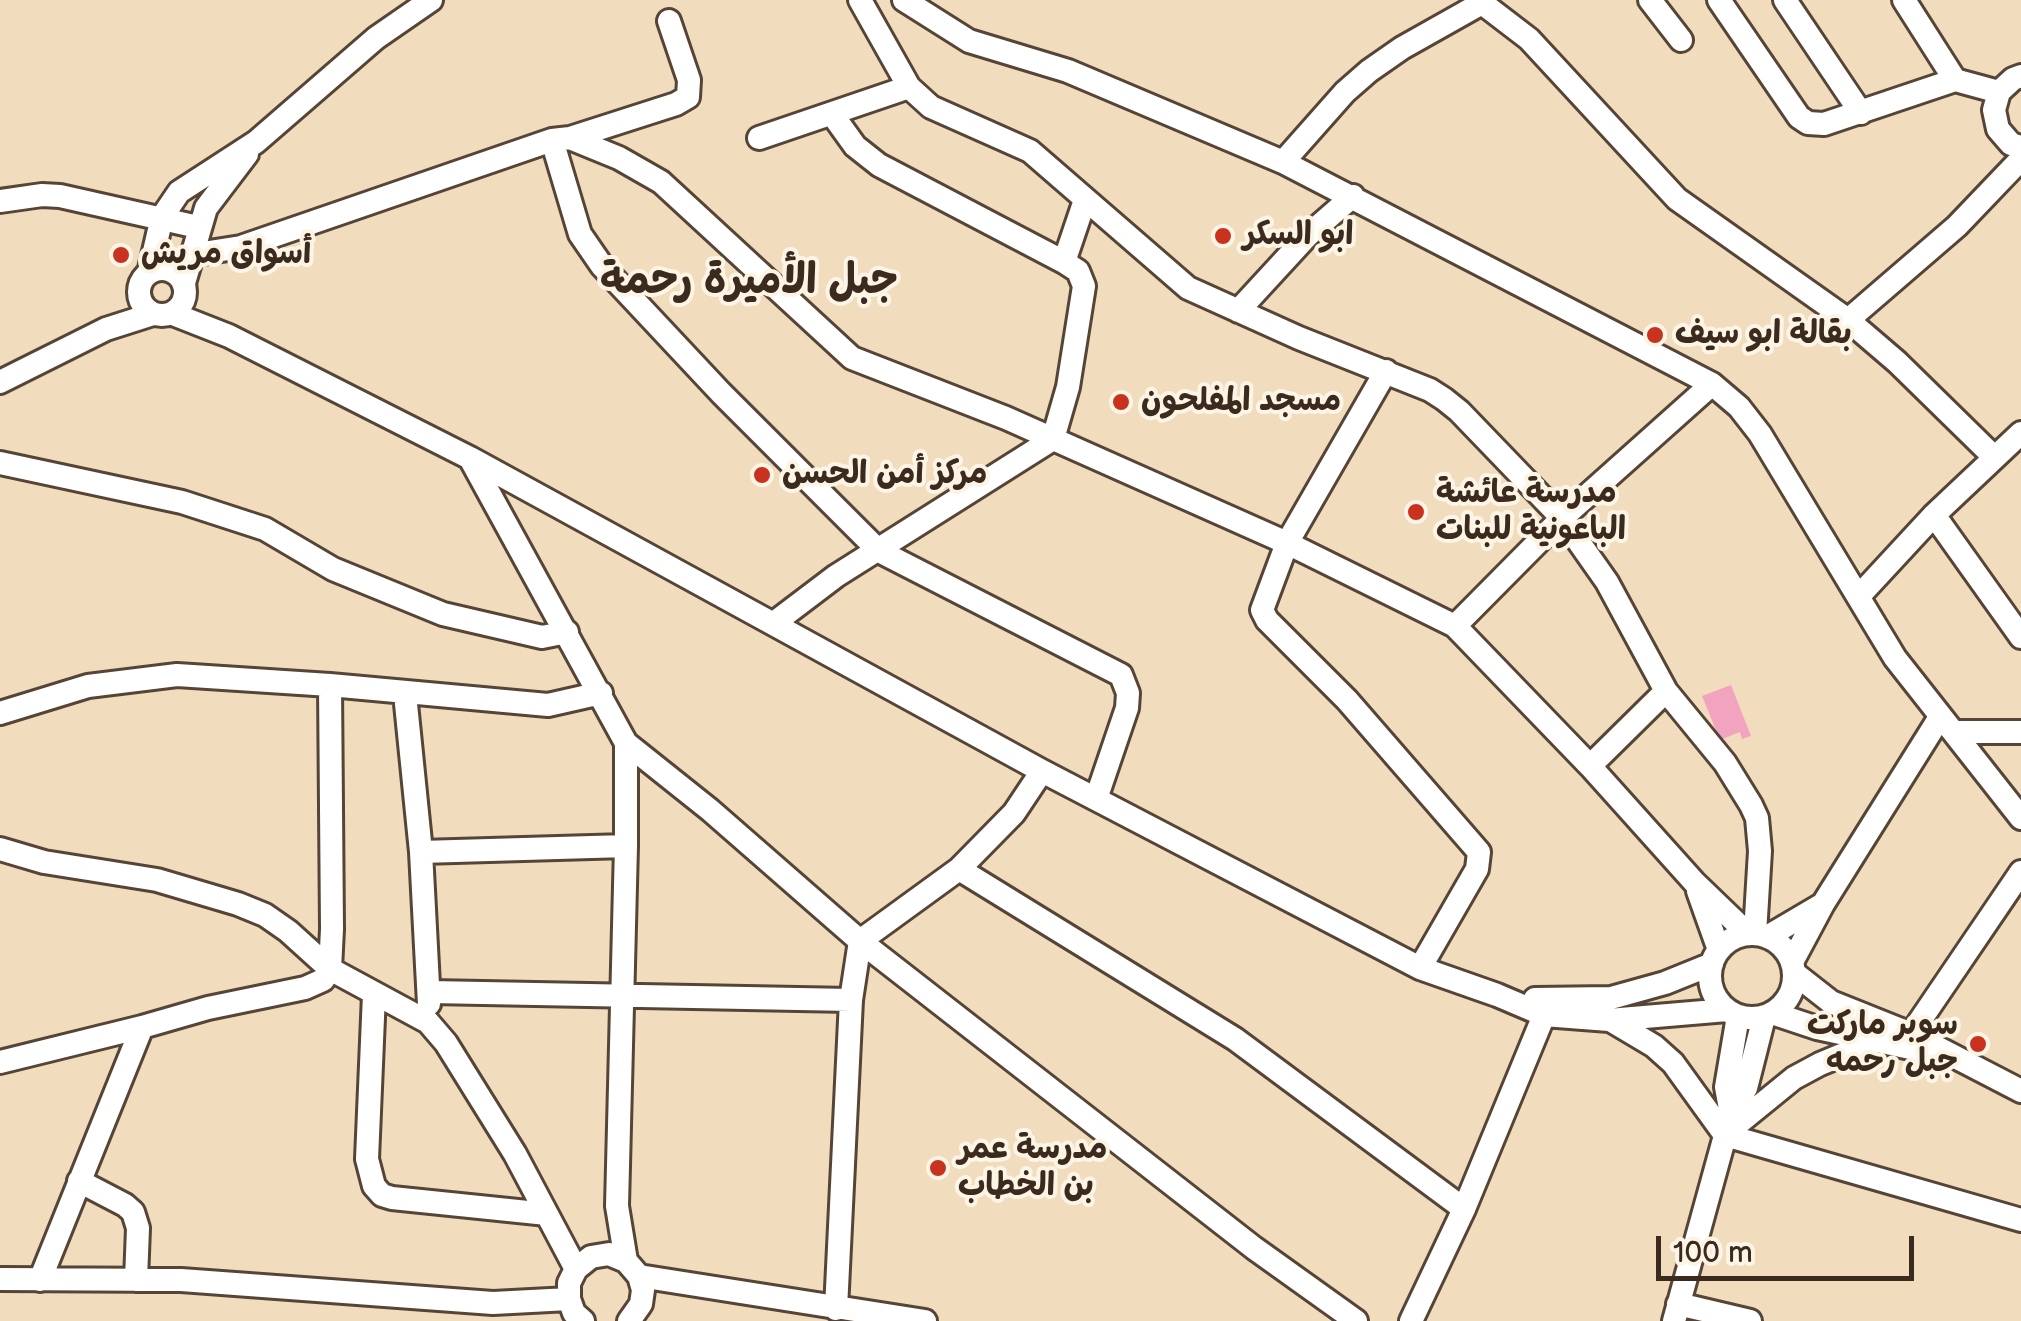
<!DOCTYPE html>
<meta charset="utf-8">
<style>
body{margin:0}
#map{position:relative;width:2021px;height:1321px;overflow:hidden;background:#f1ddbd;font-family:"Balsamiq Sans",sans-serif}
canvas{display:block}
.scale{position:absolute;left:1656px;top:1236px;width:258px;height:45px;box-sizing:border-box;border:5px solid #3b2a1e;border-top:0;padding-left:12px;font-size:30px;line-height:35px;white-space:nowrap;color:#3b2a1e;-webkit-text-stroke:8px #fcf5e5;paint-order:stroke}
</style>
<div id="map">
<canvas width="2021" height="1321"></canvas>
<div class="scale">100 m</div>
</div>
<script>
const ctx = document.querySelector('canvas').getContext('2d');
ctx.lineJoin = 'round';
function paint(path, color) { ctx.fillStyle = color; ctx.fill(path, 'evenodd'); }
const toPath = rows => new Path2D(rows.map(r => 'M' + r).join(''));
function stroke(path, color, width, dash) { ctx.strokeStyle = color; ctx.lineWidth = width; ctx.lineCap = dash ? 'butt' : 'round'; ctx.setLineDash(dash || []); ctx.stroke(path); }
function label(font, color, halo, rows, align = 'center') {
  ctx.font = font + ' "Balsamiq Sans","Playpen Sans Arabic",sans-serif'; ctx.lineWidth = 8; ctx.setLineDash([]); ctx.textBaseline = 'middle'; ctx.strokeStyle = halo; ctx.fillStyle = color; for (const [text, x, y, turn = 0] of rows) {
    ctx.save(); ctx.translate(x, y); ctx.rotate((+turn || 0) * Math.PI / 180); ctx.textAlign = isNaN(turn) ? turn : align; if (halo) ctx.strokeText(text, 0, 0); ctx.fillText(text, 0, 0); ctx.restore();
  }
}
paint(toPath([
 [1731,685,1751,736,1742,739,1740,732,1720,740,1702,696]
]), '#f2a3c0');
const minor = toPath([
 [860,0,909,87,931,107,1030,151,1188,288,1299,338,1430,390,1444,399,1459,411,1562,518,1607,582,1666,691,1725,763,1751,805,1757,818,1760,851,1755,934],
 [904,0,969,41,1068,71,1283,162,1712,384,1739,407,1760,434,1895,658,2021,818],
 [1650,0,1681,40],
 [1719,0,1799,117,1808,123,1824,124,1955,80,1999,92],
 [1785,0,1861,113],
 [1904,0,1955,80],
 [2021,76,2013,79,1999,92,1994,110,1998,129,2011,144,2021,147],
 [832,114,855,146,879,165,1064,262],
 [570,138,676,104,688,97,689,80,669,21],
 [759,138,909,87],
 [552,140,580,234,602,266,721,393,879,551,1121,675,1128,693,1127,708,1096,799],
 [1283,162,1345,92,1369,71,1402,48,1482,3,1529,39,1677,199,1848,320,1897,362,1993,456],
 [0,201,42,195,60,196,198,227],
 [190,255,241,247,552,140,570,138,619,158,661,182,852,358,1006,418,1287,543,1455,626,1590,766,1695,883,1748,934],
 '139 292a23 23 0 1 1 46 0a23 23 0 1 1-46 0Z',
 [149,273,162,217,179,192,256,142,376,38,431,0],
 [184,283,206,208,247,154],
 [1238,311,1307,236,1353,196],
 [173,314,229,336,470,458,1042,771,1420,968,1497,995,1544,1015,1609,1020,1727,1010],
 [1848,320,1957,226,2021,159],
 [1386,371,1287,543,1262,610,1267,620,1347,700,1479,852,1477,869,1420,968],
 [0,382,106,329,153,314],
 [471,460,626,743,626,846,617,1206,626,1261],
 [0,463,182,502,265,529,333,569,443,614,542,637,567,632],
 [1934,515,2021,637],
 [1859,596,1934,515,2021,433],
 [774,623,836,576,1053,439,1068,387,1084,286,1078,271,1064,262,1085,200],
 [1455,626,1562,518,1712,384],
 [405,694,421,852,429,1004],
 [0,713,88,686,177,675,330,685,548,705,601,693],
 [1954,732,2021,732],
 [626,743,710,810,860,941,1254,1248,1356,1321],
 [1590,766,1666,691],
 [0,849,44,862,157,880,238,904,265,915,288,931,330,969,428,1022,446,1043,515,1154,576,1269],
 [421,852,626,846],
 [959,869,1235,1039,1464,1209],
 [1698,891,1719,950],
 '1710 976a42 42 0 1 1 84 0a42 42 0 1 1-84 0Z',
 [1767,937,1823,904],
 [1792,962,1823,904,1940,717],
 [1794,973,1831,1002,1911,1034,2021,1091],
 [430,992,851,1000],
 [374,994,367,1159,374,1186,382,1195,392,1198,547,1214],
 [1535,999,1611,998,1665,983,1712,964],
 [1772,1013,1817,1028,1929,1052],
 [1612,1021,1654,1046,1673,1063,1725,1135,2021,1220],
 [1911,1034,2021,872],
 [0,1062,142,1027,208,1008,305,988,323,980,330,969,332,929,330,685],
 [1731,1114,1726,1087,1738,1016],
 [1735,1126,1794,1078,1820,1064,1873,1042],
 [79,1181,125,1205,133,1212,138,1228,136,1280],
 [639,1276,925,1321],
 [0,1279,181,1280,493,1303,569,1299],
 [40,1280,142,1027],
 [1678,1304,1750,1321],
 [836,1309,851,1000,860,941,959,869,1014,813,1042,771],
 [583,1321,574,1313,569,1299,569,1283,576,1269,591,1257,609,1254,626,1261,639,1276,643,1290,641,1304,629,1321],
 [1411,1321,1464,1209,1549,1003],
 [1674,1321,1731,1114,1746,1088,1764,1017]
]);
stroke(minor, '#564536', 28);
stroke(minor, '#fff', 22);
for (const [x, y, r, color] of [
 [1223,236,10,"#c8321e"],
 [121,255,10,"#c8321e"],
 [1655,335,10,"#c8321e"],
 [1121,402,10,"#c8321e"],
 [762,475,10,"#c8321e"],
 [1416,512,10,"#c8321e"],
 [1978,1044,10,"#c8321e"],
 [938,1168,10,"#c8321e"]
]) { const dot = new Path2D(); dot.arc(x, y, r, 0, 2 * Math.PI); ctx.fillStyle = color; ctx.fill(dot); stroke(dot, '#fcf5e5', 4); }
label('bold 32px', '#3b2a1e', '#fcf5e5', [
 ["ابو السكر",1243,236],
 ["أسواق مريش",141,255],
 ["بقالة ابو سيف",1675,335],
 ["مسجد المفلحون",1141,402],
 ["مركز أمن الحسن",782,475],
 ["مدرسة عائشة",1436,494],
 ["الباعونية للبنات",1436,531],
 ["سوبر ماركت",1958,1026,"right"],
 ["جبل رحمه",1958,1063,"right"],
 ["مدرسة عمر",958,1150],
 ["بن الخطاب",958,1187]
], 'left');
label('bold 42px', '#3b2a1e', '#fcf5e5', [
 ["جبل الأميرة رحمة",749,282]
]);
</script>
